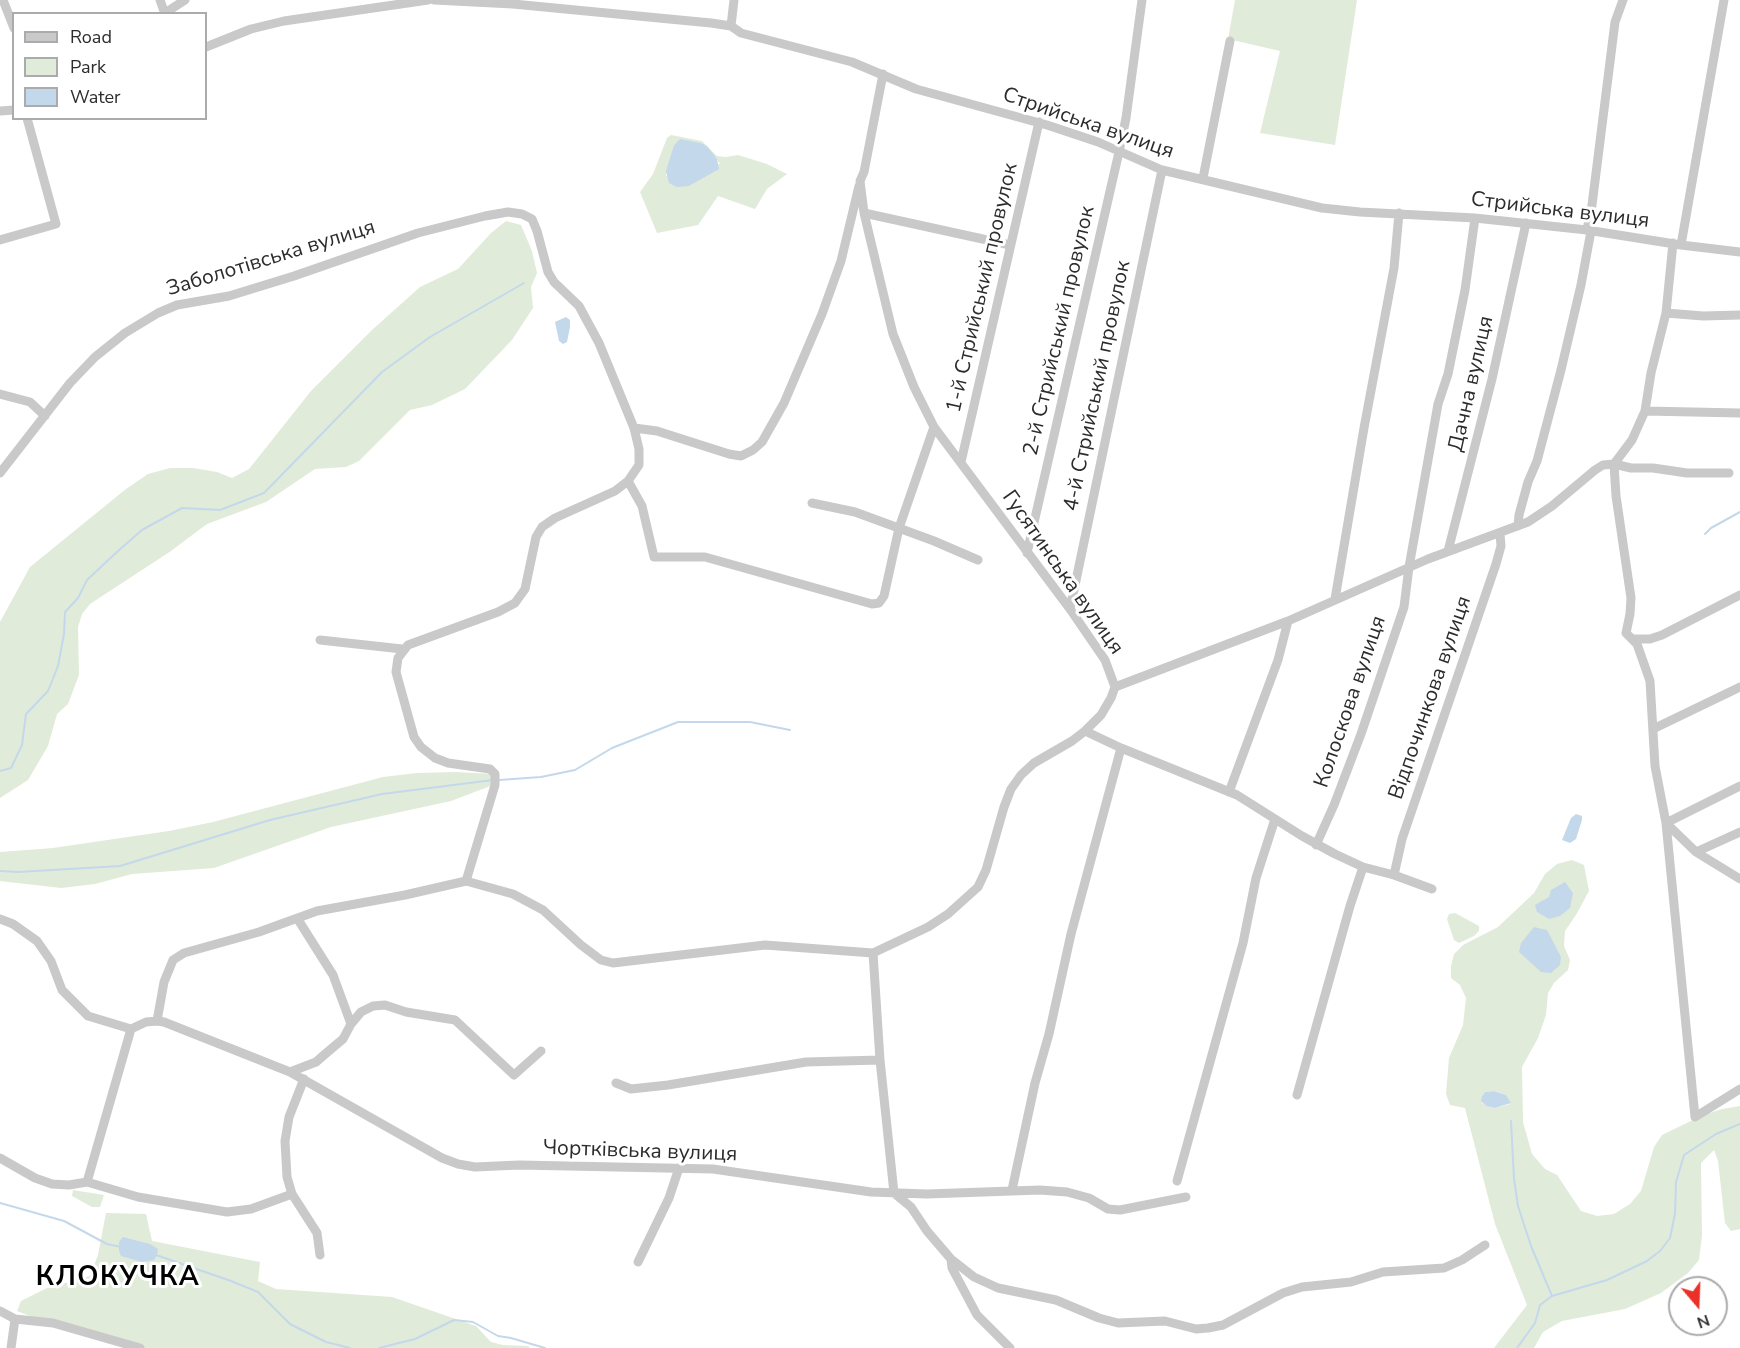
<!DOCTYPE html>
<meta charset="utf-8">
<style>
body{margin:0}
#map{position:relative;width:1740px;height:1348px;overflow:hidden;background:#fff;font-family:"Nunito Sans",sans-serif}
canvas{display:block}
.legend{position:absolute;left:12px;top:12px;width:195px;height:108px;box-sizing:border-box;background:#fff;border:2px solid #ababab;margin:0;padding:8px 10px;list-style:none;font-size:18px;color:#2c2c2c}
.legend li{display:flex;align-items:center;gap:12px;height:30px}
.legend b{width:30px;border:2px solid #ababab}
.north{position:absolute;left:1668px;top:1276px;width:60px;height:60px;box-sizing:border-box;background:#fff;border:2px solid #ababab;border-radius:50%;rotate:161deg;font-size:16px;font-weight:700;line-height:24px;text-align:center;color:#2c2c2c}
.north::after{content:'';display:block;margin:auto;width:21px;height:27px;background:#e93129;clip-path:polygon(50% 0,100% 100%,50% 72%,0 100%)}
</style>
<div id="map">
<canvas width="1740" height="1348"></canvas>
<ul class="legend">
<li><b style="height:8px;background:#c9c9c9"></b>Road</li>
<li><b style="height:16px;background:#e1ebd9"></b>Park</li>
<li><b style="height:16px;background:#c4d8eb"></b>Water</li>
</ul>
<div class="north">N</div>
</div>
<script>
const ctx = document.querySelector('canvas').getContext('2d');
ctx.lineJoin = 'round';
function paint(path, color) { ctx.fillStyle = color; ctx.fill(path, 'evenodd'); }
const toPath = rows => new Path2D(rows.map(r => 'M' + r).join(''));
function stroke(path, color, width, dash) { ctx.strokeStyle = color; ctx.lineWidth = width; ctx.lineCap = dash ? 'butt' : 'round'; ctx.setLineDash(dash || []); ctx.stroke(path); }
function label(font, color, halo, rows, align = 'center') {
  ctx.font = font + ' "Nunito Sans",sans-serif'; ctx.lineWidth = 6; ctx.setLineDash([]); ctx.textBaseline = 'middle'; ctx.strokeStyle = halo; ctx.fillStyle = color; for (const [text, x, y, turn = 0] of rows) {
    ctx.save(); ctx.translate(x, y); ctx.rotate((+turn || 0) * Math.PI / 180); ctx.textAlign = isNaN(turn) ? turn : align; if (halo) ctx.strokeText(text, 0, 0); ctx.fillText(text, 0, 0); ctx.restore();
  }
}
paint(toPath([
 [1235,0,1357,0,1335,145,1260,133,1280,51,1228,39],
 [671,135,702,141,717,156,726,157,738,155,767,164,787,174,767,189,755,209,718,196,698,225,657,233,640,192,653,174,667,138],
 [680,140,701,143,707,146,720,164,666,176,674,145],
 [506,221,521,225,532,251,537,273,531,287,533,308,512,340,465,389,432,405,410,410,359,461,346,467,315,469,266,502,207,524,171,551,90,604,82,614,78,627,79,675,68,704,57,714,48,746,28,780,0,798,0,622,30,567,126,489,148,474,170,468,193,468,217,472,232,478,249,469,311,391,372,330,420,287,458,269,491,233],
 [455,772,494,774,493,785,451,801,331,827,214,868,132,874,95,884,61,888,0,881,0,852,53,848,169,831,213,822,383,777,417,773],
 [1572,860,1584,865,1589,891,1576,915,1565,931,1564,946,1570,960,1568,970,1554,983,1548,993,1546,1015,1538,1038,1522,1067,1523,1122,1532,1154,1545,1169,1557,1175,1581,1211,1597,1216,1614,1214,1630,1204,1641,1191,1654,1147,1662,1135,1701,1116,1722,1109,1740,1106,1740,1229,1731,1231,1725,1223,1718,1161,1714,1150,1701,1163,1702,1236,1699,1260,1688,1273,1661,1293,1625,1309,1562,1321,1543,1332,1534,1348,1494,1348,1527,1305,1495,1224,1465,1108,1450,1105,1446,1094,1449,1058,1463,1025,1466,998,1460,985,1451,978,1451,966,1454,954,1463,945,1498,927,1534,893,1545,874,1557,864],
 [1494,1091,1506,1095,1510,1104,1495,1108,1486,1106,1482,1103,1482,1096,1485,1092],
 [1455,913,1479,926,1479,931,1474,936,1459,943,1454,940,1447,919,1449,914],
 [73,1190,104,1195,100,1207,92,1207,72,1196],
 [106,1213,146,1214,152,1241,260,1262,258,1281,276,1289,392,1297,476,1326,491,1342,503,1345,528,1346,530,1348,135,1348,50,1324,17,1311,21,1301,47,1288,90,1276,98,1255]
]), '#e1ebd9');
paint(toPath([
 [680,139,701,143,707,146,717,159,719,169,689,186,677,187,669,183,666,171,674,145],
 [566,317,570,320,570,327,567,342,563,344,559,341,555,322],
 [1576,814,1582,816,1582,820,1576,839,1570,843,1562,840,1571,818],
 [1565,882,1573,893,1570,908,1560,916,1549,919,1537,912,1535,905,1549,897,1551,890],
 [1534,927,1547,930,1561,957,1560,965,1551,973,1541,972,1519,952,1521,943],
 [1494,1091,1506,1095,1511,1103,1495,1108,1486,1106,1481,1101,1482,1096,1485,1092],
 [123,1237,150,1244,158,1249,157,1255,154,1260,142,1262,121,1256,119,1251,119,1242]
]), '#c4d8eb');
stroke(toPath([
 [1705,534,1711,528,1740,512],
 [0,771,11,768,22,745,26,714,48,691,58,666,64,634,65,612,78,598,87,580,118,551,142,530,182,508,220,510,264,493,382,372,430,337,524,283],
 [499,780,541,777,575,770,612,748,678,722,750,722,790,730],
 [0,871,18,872,120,866,270,820,382,794,493,780],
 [1511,1121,1514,1179,1518,1206,1531,1246,1552,1296],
 [0,1203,64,1221,107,1244,121,1247],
 [156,1255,231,1281,258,1292,290,1324,326,1342,350,1348],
 [379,1348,415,1339,454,1320,473,1322,498,1336,511,1338,545,1348],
 [1517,1348,1535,1323,1540,1305,1552,1296,1607,1280,1647,1261,1660,1251,1670,1238,1675,1214,1676,1182,1684,1155,1716,1134,1740,1124]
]), '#c4d8eb', 2);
stroke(toPath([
 [3,0,14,28],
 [160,0,165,14],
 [434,0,513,4,711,23,731,26,741,33,852,62,916,89,1047,125,1098,142,1162,170,1322,208,1360,212,1475,218,1587,230,1681,245,1740,252],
 [165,13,185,0],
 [731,26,734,0],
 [206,47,251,29,284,21,428,0],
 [0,111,14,110],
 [1203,178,1230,41],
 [864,213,1010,245],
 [1587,230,1592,205,1615,22,1623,0],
 [0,240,56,224,27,118],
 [1673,243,1666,313,1651,373,1645,411,1632,440,1614,464,1616,496,1631,598,1630,614,1626,633,1637,644,1650,681,1655,766,1666,823,1695,1117,1740,1089],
 [1681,245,1724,0],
 [1666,313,1703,316,1740,315],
 [0,394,30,402,45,416],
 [1645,411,1740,413],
 [634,428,657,431,729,454,741,456,753,450,762,442,784,403,822,314,841,261,859,186],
 [961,462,1039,122],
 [0,473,70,383,95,357,125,333,158,313,177,305,229,296,294,276,418,233,485,216,508,212,522,214,532,219,537,231,548,272,554,282,579,306,599,343,634,428,639,449,639,465,628,481,615,491,555,518,542,527,536,537,525,589,515,603,498,612,408,645,398,658,396,672,414,737,421,747,435,758,448,763,490,769,495,774,495,785,466,881],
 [628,481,642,506,654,557,705,557,872,604,879,603,884,596,899,528,934,427],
 [812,503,855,512,934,541,978,560],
 [1518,526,1519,515,1528,482,1537,461,1561,370,1581,285,1591,231],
 [1448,551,1492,379,1526,223],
 [1027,553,1119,152,1126,118,1142,0],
 [1335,599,1364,428,1394,268,1399,213],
 [1070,609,1162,170],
 [1634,639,1650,639,1662,635,1740,595],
 [320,640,402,649],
 [1115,687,1288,621,1428,559,1528,522,1552,506,1595,470,1603,465,1614,464,1631,468,1653,468,1687,473,1729,473],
 [1653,729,1740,687],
 [1085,731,1121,748,1237,795,1302,836,1335,854,1363,867,1394,875,1432,889],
 [1740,786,1666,823,1696,852,1740,879],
 [1229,792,1278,660,1288,621],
 [1316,845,1334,805,1361,734,1404,607,1409,567,1438,404,1448,374,1465,290,1475,218],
 [1696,852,1740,832],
 [1394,875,1402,839,1496,564,1501,546,1500,534],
 [297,918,333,975,351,1024],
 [0,919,13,924,37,941,51,961,62,990,88,1016,131,1029],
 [873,953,880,1060,894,1193,911,1207,927,1231,951,1259,974,1277,998,1288,1056,1300,1099,1318,1118,1323,1165,1321,1196,1329,1208,1328,1223,1325,1283,1293,1302,1287,1351,1282,1383,1272,1444,1268,1462,1260,1485,1245],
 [157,1021,164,982,173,960,184,953,259,932,317,911,405,895,466,881,513,894,543,910,581,945,601,960,613,963,765,945,873,953,928,927,948,914,978,887,986,870,1004,807,1011,789,1021,775,1034,763,1072,741,1085,731,1101,715,1111,698,1115,687,1105,660,1070,609,934,427,914,387,893,334,864,213,860,181,864,172,883,74],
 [290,1072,316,1062,324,1055,343,1039,351,1024,361,1012,373,1006,385,1005,406,1012,455,1020,514,1075,541,1051],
 [304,1079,289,1117,285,1141,287,1177,292,1194,317,1233,320,1255],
 [616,1083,631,1089,668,1085,806,1062,880,1060],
 [1297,1095,1350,906,1363,867],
 [0,1158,35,1178,52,1184,69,1185,87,1182,138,1197,227,1212,251,1209,292,1194],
 [1177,1181,1243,943,1256,878,1275,819],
 [87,1182,131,1029,146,1022,157,1021,164,1022,290,1072,442,1158,458,1164,475,1167,519,1165,713,1169,871,1192,927,1194,1040,1190,1067,1192,1089,1198,1108,1209,1120,1210,1186,1197],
 [1012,1190,1035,1083,1049,1034,1071,934,1121,748],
 [951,1259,952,1268,977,1315,1010,1348],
 [638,1262,669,1198,679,1168],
 [0,1311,15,1319,53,1323,140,1348],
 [11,1348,15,1319]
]), '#c9c9c9', 9);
label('21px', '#2c2c2c', '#fff', [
 ["Стрийська вулиця",1088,124,19],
 ["Стрийська вулиця",1560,211,7],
 ["Заболотівська вулиця",271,259,-17],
 ["1-й Стрийський провулок",983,288,-77],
 ["2-й Стрийський провулок",1060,331,-77],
 ["Дачна вулиця",1472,384,-77],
 ["4-й Стрийський провулок",1098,386,-78],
 ["Гусятинська вулиця",1062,573,55],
 ["Відпочинкова вулиця",1431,698,-71],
 ["Колоскова вулиця",1351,702,-71],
 ["Чортківська вулиця",640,1152,2]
]);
ctx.letterSpacing = '1.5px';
label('bold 27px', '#000', '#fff', [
 ["КЛОКУЧКА",118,1278]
]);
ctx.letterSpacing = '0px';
</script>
